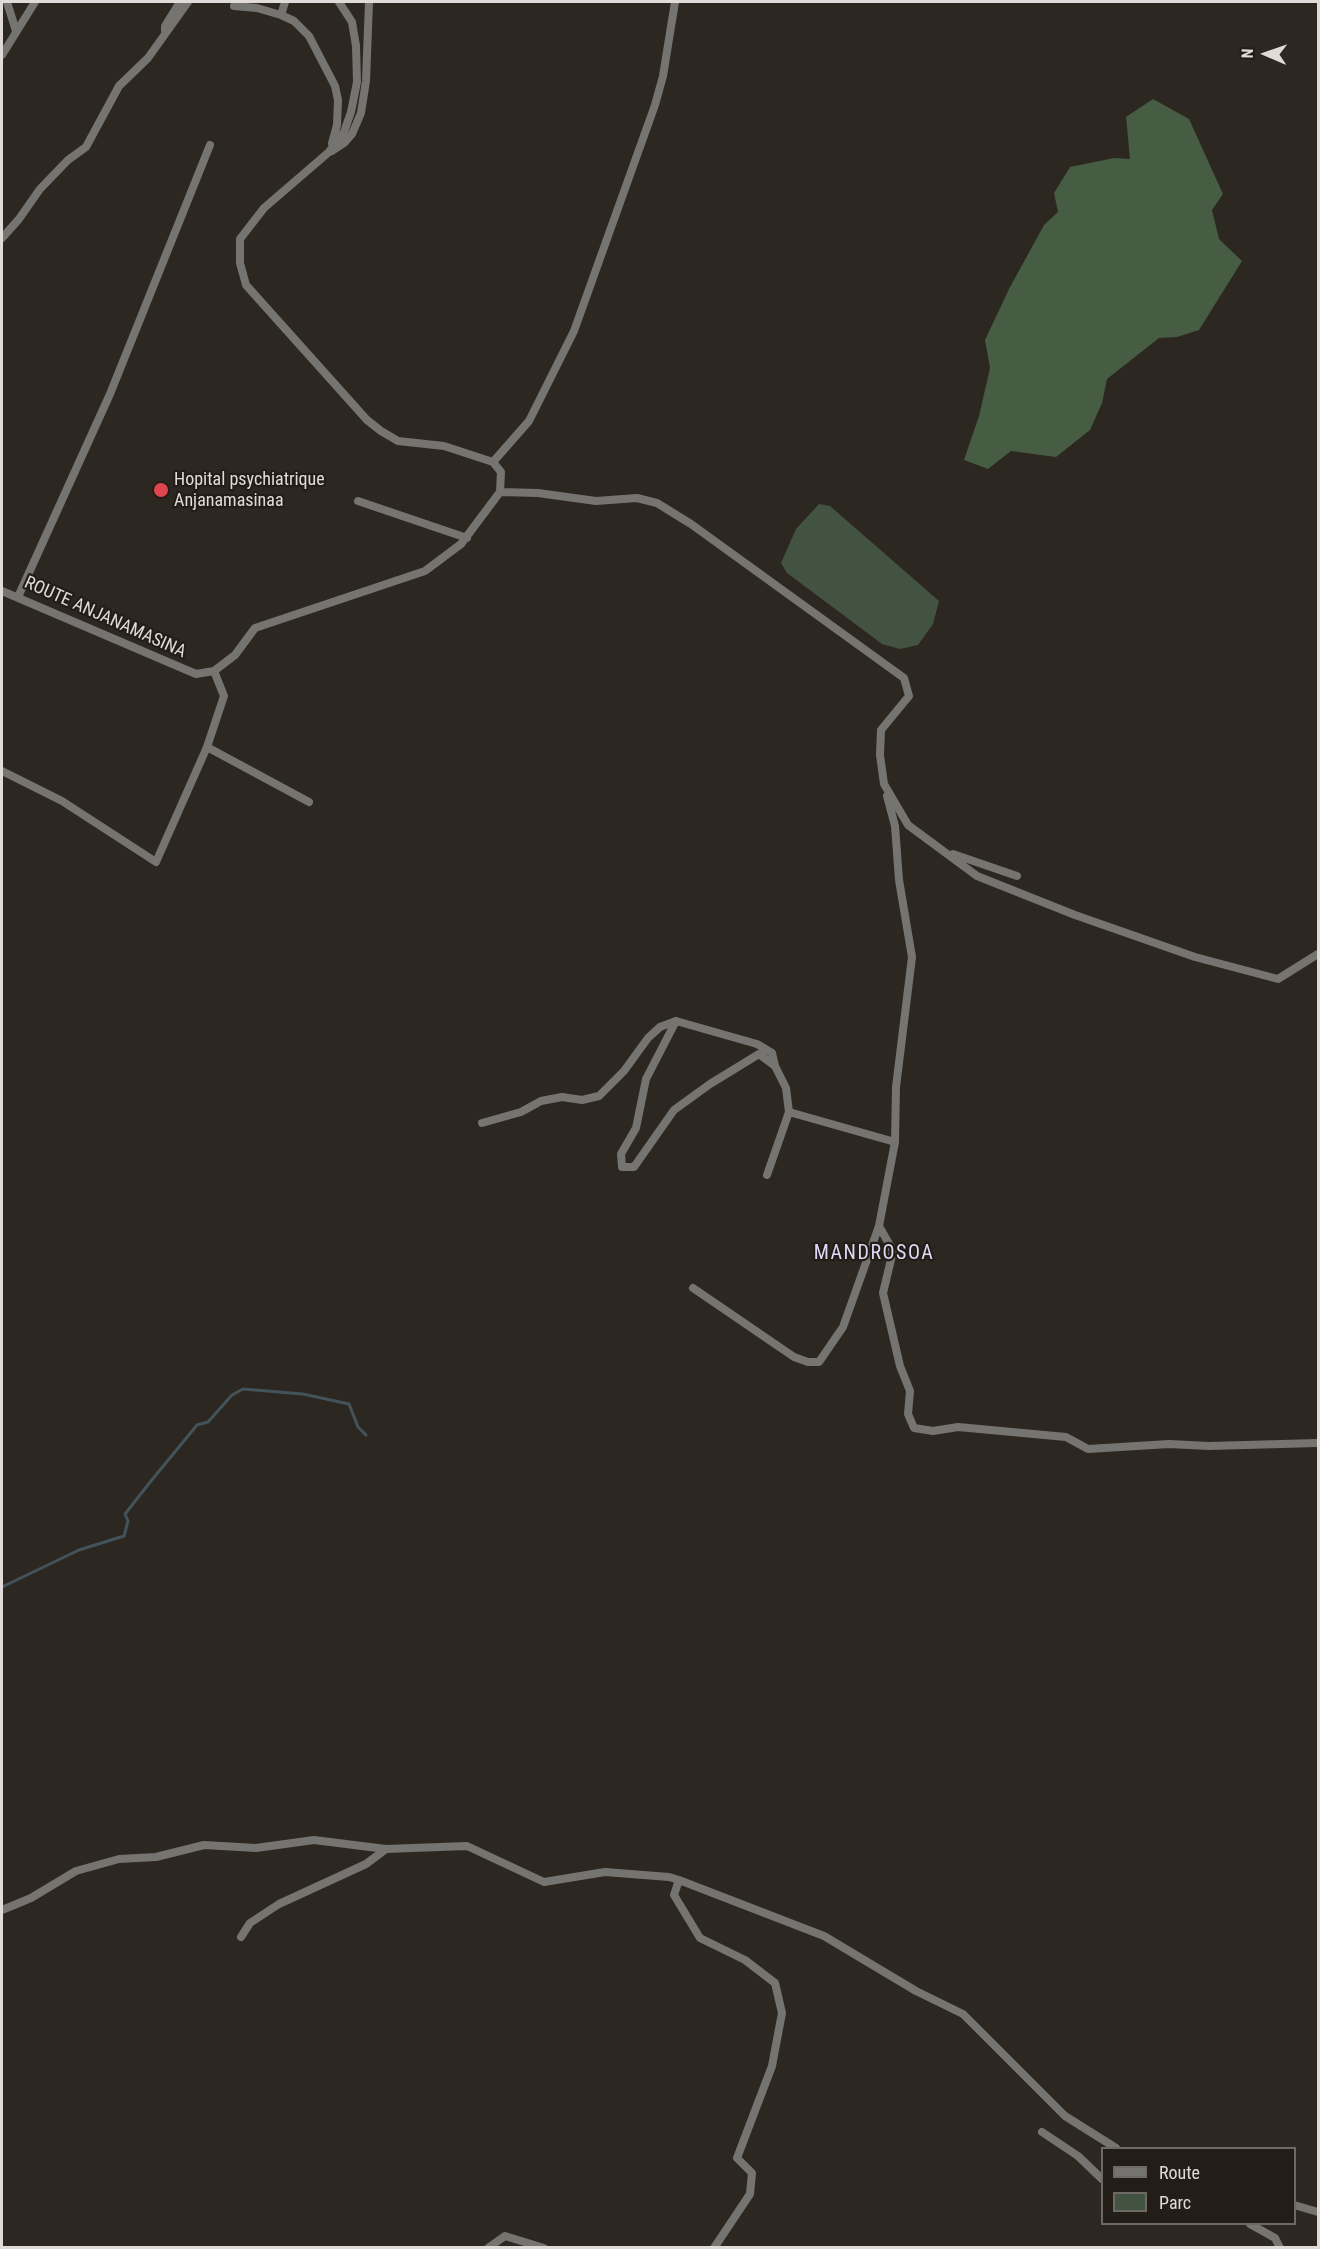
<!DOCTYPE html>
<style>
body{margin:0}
#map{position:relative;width:1320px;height:2249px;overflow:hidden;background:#2d2721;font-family:"Roboto Condensed",sans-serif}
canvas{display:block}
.frame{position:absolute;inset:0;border:3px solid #e0dbd8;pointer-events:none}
.legend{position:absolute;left:1101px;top:2147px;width:195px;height:78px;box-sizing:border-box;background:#231d18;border:2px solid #6f6965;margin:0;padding:8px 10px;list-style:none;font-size:18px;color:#e0dbd8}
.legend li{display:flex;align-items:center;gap:12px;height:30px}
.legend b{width:30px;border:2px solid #6f6965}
.north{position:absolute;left:1236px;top:24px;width:60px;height:60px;-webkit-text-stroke:4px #231d18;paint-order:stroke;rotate:272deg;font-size:16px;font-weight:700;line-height:24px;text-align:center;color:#e0dbd8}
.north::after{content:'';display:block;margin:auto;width:21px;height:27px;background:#e0dbd8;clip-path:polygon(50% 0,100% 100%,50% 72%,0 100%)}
</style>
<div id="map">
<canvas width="1320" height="2249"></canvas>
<div class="frame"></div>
<ul class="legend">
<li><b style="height:8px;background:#767471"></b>Route</li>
<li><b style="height:16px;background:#435341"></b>Parc</li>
</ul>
<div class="north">N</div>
</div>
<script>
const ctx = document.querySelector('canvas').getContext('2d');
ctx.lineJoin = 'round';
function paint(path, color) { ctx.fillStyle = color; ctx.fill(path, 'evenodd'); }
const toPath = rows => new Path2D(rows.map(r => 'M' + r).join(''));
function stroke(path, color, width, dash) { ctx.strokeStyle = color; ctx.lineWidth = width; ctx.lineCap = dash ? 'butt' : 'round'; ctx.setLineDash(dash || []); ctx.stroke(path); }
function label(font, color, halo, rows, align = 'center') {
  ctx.font = font + ' "Roboto Condensed",sans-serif'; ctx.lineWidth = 4.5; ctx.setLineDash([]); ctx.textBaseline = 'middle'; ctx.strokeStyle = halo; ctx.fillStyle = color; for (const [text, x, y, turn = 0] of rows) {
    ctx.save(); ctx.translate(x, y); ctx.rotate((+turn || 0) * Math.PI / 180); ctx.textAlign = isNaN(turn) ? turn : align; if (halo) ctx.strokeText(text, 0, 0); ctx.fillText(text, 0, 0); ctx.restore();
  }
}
paint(toPath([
 [819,504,830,506,939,601,933,624,918,645,900,649,882,644,787,573,781,563,796,529]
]), '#435341');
paint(toPath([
 [1153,99,1189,119,1223,194,1212,210,1219,239,1242,261,1199,330,1177,337,1159,338,1107,379,1102,403,1090,430,1056,457,1011,451,988,469,964,460,979,416,990,368,985,340,1009,289,1044,225,1058,212,1054,193,1070,167,1114,158,1130,159,1126,117]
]), '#465c43');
stroke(toPath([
 [2,1587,79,1550,124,1536,128,1521,125,1514,151,1481,197,1425,208,1422,232,1395,243,1389,303,1394,349,1404,358,1427,366,1435]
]), '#43535a', 3);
stroke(toPath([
 [7,2,16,31],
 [339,2,352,22,356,46,357,82,351,112,344,132,329,152,264,208,240,239,240,263,246,285,367,420,381,431,398,441,444,446,493,462],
 [234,6,257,8,281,15,294,21,309,36,335,86,338,100,337,125,332,143],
 [281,15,285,2],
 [165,31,165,26,180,2],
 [2,55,35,2],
 [332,151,344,143,352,134,361,113,366,81,369,2],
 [2,238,19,219,40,189,68,160,86,147,119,86,148,58,188,2],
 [500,492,501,472,493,462,529,421,574,331,655,105,663,76,675,2],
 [358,501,467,538],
 [2,591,196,674,214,671,235,655,255,628,425,571,461,544,500,492,538,493,596,501,637,498,657,503,691,524,904,678,909,696,881,730,880,755,884,784,908,825,977,876,1075,915,1195,957,1278,979,1318,954],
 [18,597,110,394,210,145],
 [207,747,309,802],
 [2,771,62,801,156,862,207,747,224,696,214,671],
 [953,854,1017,876],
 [676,1021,757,1044,772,1053,775,1066],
 [482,1123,521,1112,541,1101,562,1097,582,1100,599,1096,624,1071,648,1038,660,1027,676,1021,646,1079,636,1128,621,1154,622,1167,634,1167,674,1110,710,1084,759,1054,775,1066,786,1088,789,1112,895,1142],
 [767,1175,789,1112],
 [879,1226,893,1251,883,1293,900,1366,910,1391,908,1414,914,1428,933,1431,958,1427,1066,1437,1088,1449,1169,1444,1209,1446,1318,1443],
 [693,1288,794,1357,808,1362,819,1362,843,1327,879,1226,895,1142,896,1087,912,957,899,880,895,826,887,796],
 [2,1910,31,1898,76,1871,119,1859,156,1857,204,1845,256,1848,314,1840,386,1849,467,1846,544,1882,605,1872,669,1877,679,1880],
 [241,1937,250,1923,279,1904,366,1864,386,1849],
 [1042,2132,1078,2156,1102,2179],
 [1294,2205,1318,2212],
 [1250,2224,1275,2238,1280,2248],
 [488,2248,505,2236,544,2248],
 [714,2248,750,2194,752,2173,737,2158,772,2066,782,2013,775,1983,745,1960,700,1938,674,1895,679,1880,824,1936,916,1991,963,2014,1065,2116,1116,2148]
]), '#767471', 8);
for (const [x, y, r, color] of [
 [161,490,8,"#e0444e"]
]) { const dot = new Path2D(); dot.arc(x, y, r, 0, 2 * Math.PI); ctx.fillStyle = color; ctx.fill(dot); stroke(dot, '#231d18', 2); }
label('18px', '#e0dbd8', '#231d18', [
 ["Hopital psychiatrique",174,480],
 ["Anjanamasinaa",174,501]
], 'left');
label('18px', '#e0dbd8', '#231d18', [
 ["ROUTE ANJANAMASINA",105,618,24]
]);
ctx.letterSpacing = '1.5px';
label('20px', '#ded9f6', '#231d18', [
 ["MANDROSOA",874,1254]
]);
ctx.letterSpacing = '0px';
</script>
